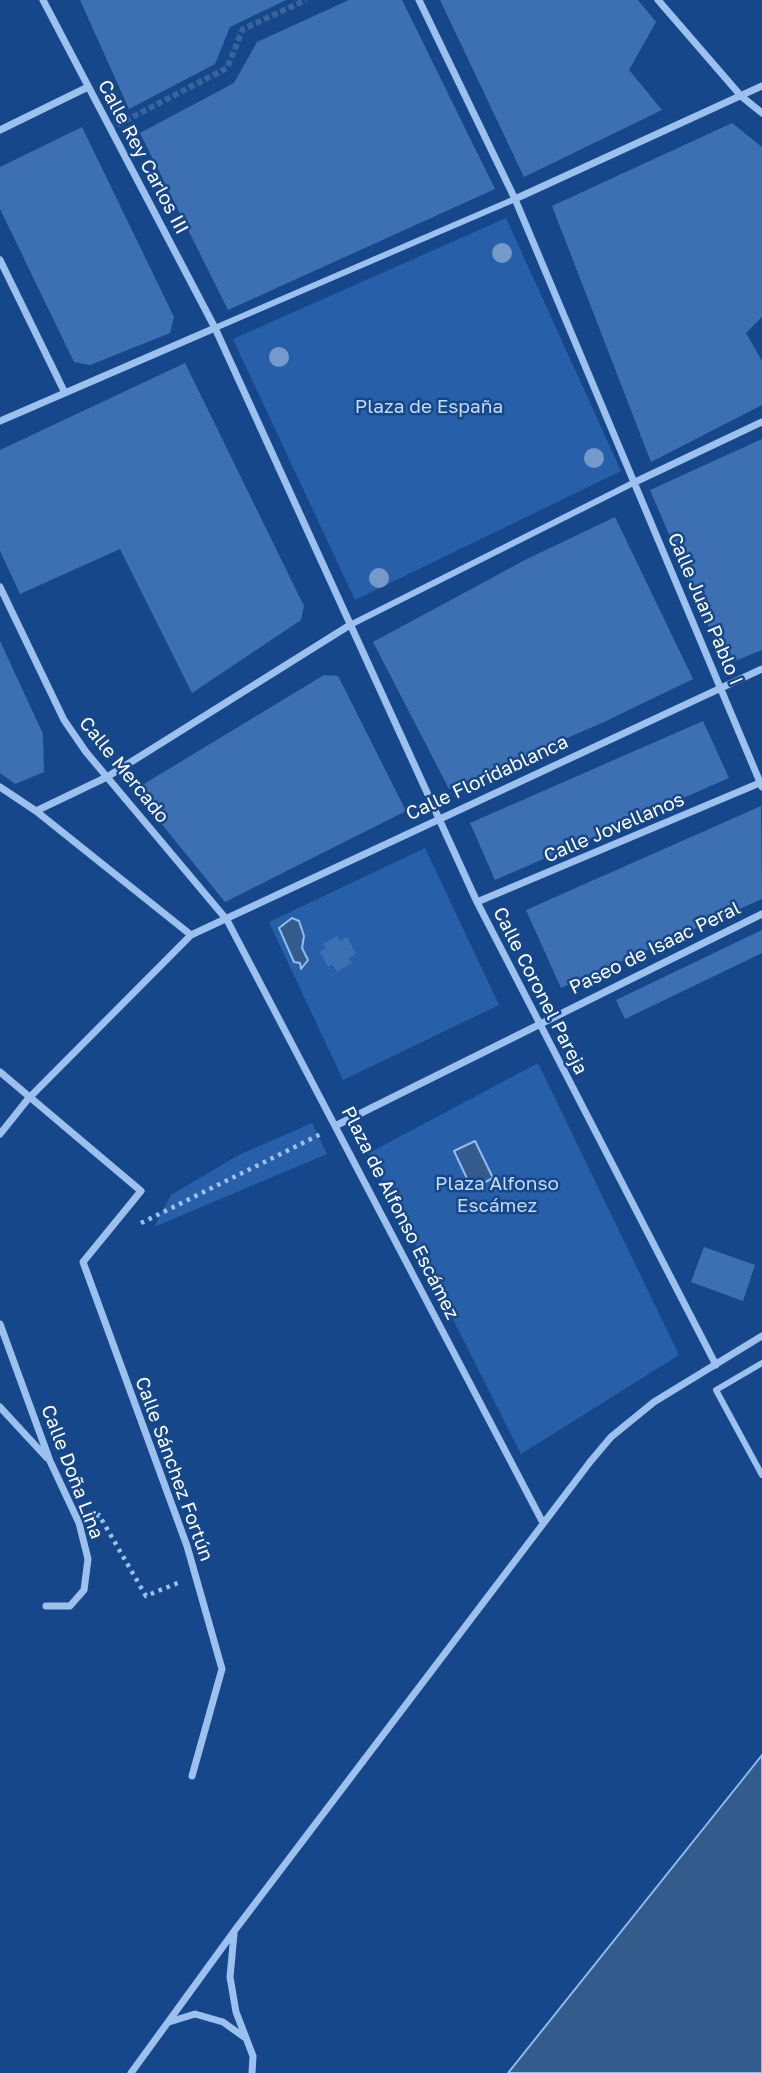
<!DOCTYPE html>
<meta charset="utf-8">
<style>
body{margin:0}
canvas{display:block;background:#15478a}
</style>
<canvas width="762" height="2073"></canvas>
<script>
const ctx = document.querySelector('canvas').getContext('2d');
ctx.lineJoin = 'round';
function paint(path, color) { ctx.fillStyle = color; ctx.fill(path, 'evenodd'); }
const toPath = rows => new Path2D(rows.map(r => 'M' + r).join(''));
function stroke(path, color, width, dash) { ctx.strokeStyle = color; ctx.lineWidth = width; ctx.lineCap = dash ? 'butt' : 'round'; ctx.setLineDash(dash || []); ctx.stroke(path); }
function label(font, color, halo, rows, align = 'center') {
  ctx.font = font + ' "Golos Text",sans-serif'; ctx.lineWidth = 5; ctx.setLineDash([]); ctx.textBaseline = 'middle'; ctx.strokeStyle = halo; ctx.fillStyle = color; for (const [text, x, y, turn = 0] of rows) {
    ctx.save(); ctx.translate(x, y); ctx.rotate((+turn || 0) * Math.PI / 180); ctx.textAlign = isNaN(turn) ? turn : align; if (halo) ctx.strokeText(text, 0, 0); ctx.fillText(text, 0, 0); ctx.restore();
  }
}
paint(toPath([
 [506,218,621,471,355,600,233,339],
 [425,848,499,1005,343,1080,269,922],
 [538,1063,679,1355,521,1454,369,1153],
 [312,1123,327,1154,154,1227,171,1195,239,1155]
]), '#2760a9');
const water = toPath([
 [292,918,299,921,304,936,302,948,308,960,301,969,300,963,294,962,279,928,292,918],
 [475,1141,493,1178,472,1189,454,1151,475,1141],
 [762,1755,762,2073,508,2073,743,1779,762,1755]
]);
paint(water, '#355b8c');
stroke(water, '#8fbcf2', 2);
paint(toPath([
 [80,0,286,0,230,27,215,64,129,109],
 [349,0,402,0,495,189,228,310,140,133,234,83,257,42],
 [440,0,638,0,656,22,629,70,662,110,524,177],
 [732,123,762,147,762,317,746,333,762,361,762,405,651,462,552,206],
 [82,127,174,317,170,333,90,365,74,362,0,209,0,167],
 [185,363,304,606,301,620,192,693,120,549,20,594,0,551,0,450],
 [762,439,762,650,725,665,650,490],
 [615,517,693,679,604,722,449,789,373,642,525,560],
 [0,641,43,734,44,772,15,784,0,773],
 [324,675,338,676,406,811,225,902,134,790],
 [703,721,729,778,495,880,470,823],
 [761,806,762,899,561,988,526,910],
 [762,930,762,953,625,1019,616,1000],
 [337,936,340,941,347,937,356,954,349,958,352,963,337,972,332,964,328,967,320,952,326,948,323,944],
 [704,1247,755,1265,743,1301,691,1282]
]), '#3d70b3');
stroke(toPath([
 [109,129,227,68,243,29,306,0]
]), '#38639c', 6, [6, 3]);
stroke(toPath([
 [141,1223,321,1134],
 [96,1516,99,1515,146,1596,180,1582]
]), '#9dc1ef', 4.5, [3.5, 5]);
stroke(toPath([
 [215,328,515,199],
 [350,625,633,483],
 [762,1363,716,1390,762,1475]
]), '#9dc1ef', 6);
stroke(toPath([
 [43,0,215,328,477,902,716,1365],
 [419,0,515,199,762,787],
 [658,0,741,96,762,113],
 [0,130,88,87],
 [515,199,762,86],
 [0,260,64,391],
 [0,421,215,328],
 [633,483,762,422],
 [0,587,64,720,86,752,227,920,542,1521],
 [0,787,36,811,107,777,350,625],
 [36,811,191,935],
 [477,902,762,782],
 [0,1072,141,1191,83,1262,187,1546,222,1669,192,1776],
 [337,1125,762,914],
 [0,1134,28,1099,191,935,762,669],
 [0,1324,50,1461,79,1523,88,1559,84,1590,70,1606,46,1606],
 [0,1407,47,1458],
 [234,1934,230,1977,236,2012,253,2056,252,2073],
 [169,2022,195,2014,223,2022,244,2037],
 [131,2073,235,1930,590,1462,611,1437,654,1402,762,1336]
]), '#9dc1ef', 7);
ctx.fillStyle = '#7599c8';
for (const [x, y] of [
 [502,253],
 [279,357],
 [594,458],
 [379,578]
]) { ctx.beginPath(); ctx.arc(x, y, 10, 0, 2 * Math.PI); ctx.fill(); }
label('19px', '#fff', '#15478a', [
 ["Calle Rey Carlos III",143,157,62],
 ["Calle Juan Pablo I",705,609,67],
 ["Calle Mercado",124,770,51],
 ["Calle Floridablanca",487,778,-25],
 ["Calle Jovellanos",614,828,-23],
 ["Paseo de Isaac Peral",655,948,-26],
 ["Calle Coronel Pareja",540,991,63],
 ["Plaza de Alfonso Escámez",400,1213,63],
 ["Calle Sánchez Fortún",174,1469,70],
 ["Calle Doña Lina",72,1472,69]
]);
label('19px', '#c3dcfb', '#15478a', [
 ["Plaza de España",429,407],
 ["Plaza Alfonso",497,1184],
 ["Escámez",497,1206]
]);
</script>
